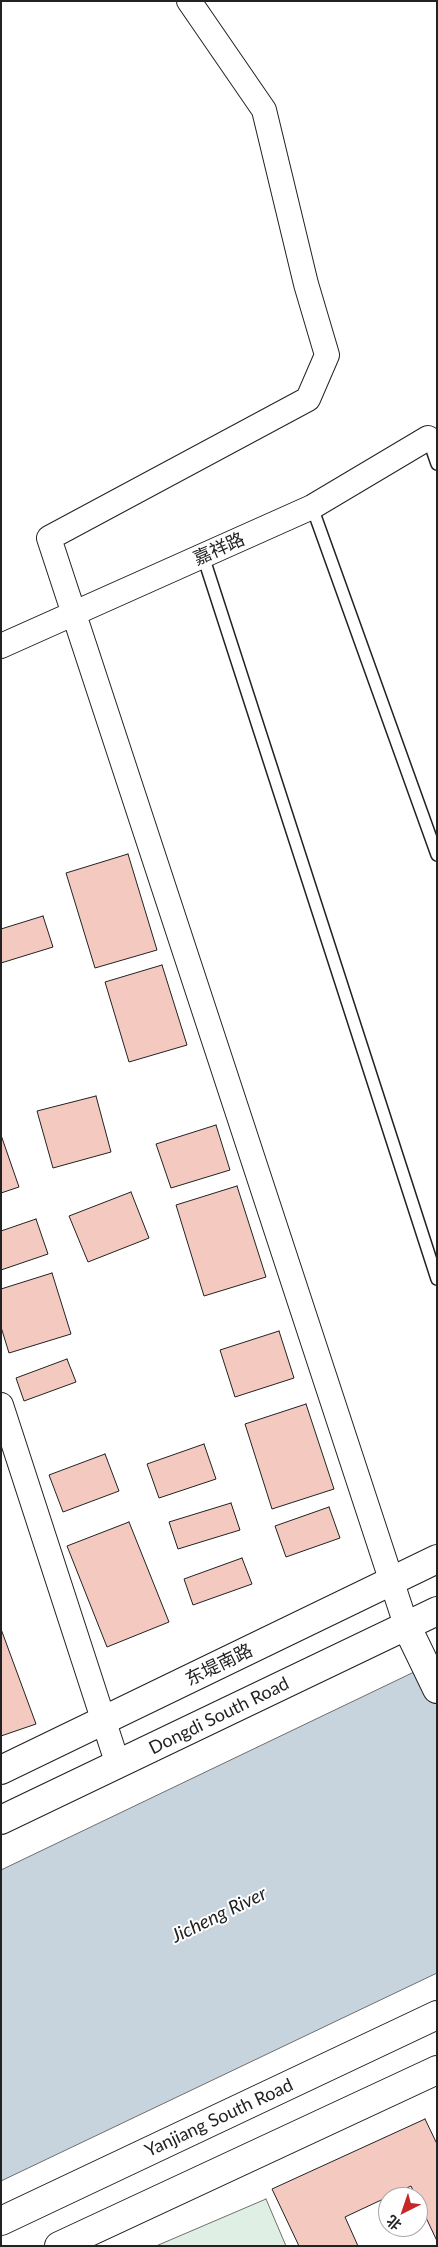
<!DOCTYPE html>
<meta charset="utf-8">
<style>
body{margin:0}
#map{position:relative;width:438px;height:2247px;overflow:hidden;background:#fff;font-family:Lato,"Noto Sans SC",sans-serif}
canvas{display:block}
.frame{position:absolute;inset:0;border:2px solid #222;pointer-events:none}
.north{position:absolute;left:378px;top:2187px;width:50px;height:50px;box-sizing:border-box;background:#fff;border:1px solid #a7a7a7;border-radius:50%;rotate:221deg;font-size:14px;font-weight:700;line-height:20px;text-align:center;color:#222}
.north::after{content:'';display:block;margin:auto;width:18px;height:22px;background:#c62828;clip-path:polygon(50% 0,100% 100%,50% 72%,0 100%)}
</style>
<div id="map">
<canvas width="438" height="2247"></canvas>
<div class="frame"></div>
<div class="north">北</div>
</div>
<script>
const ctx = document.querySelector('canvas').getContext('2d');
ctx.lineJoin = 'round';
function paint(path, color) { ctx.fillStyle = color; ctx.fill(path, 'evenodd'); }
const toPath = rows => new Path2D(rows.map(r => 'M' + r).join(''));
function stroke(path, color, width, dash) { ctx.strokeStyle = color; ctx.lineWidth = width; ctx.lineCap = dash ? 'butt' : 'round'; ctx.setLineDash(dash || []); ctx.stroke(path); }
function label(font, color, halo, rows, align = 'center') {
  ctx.font = font + ' Lato,"Noto Sans SC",sans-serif'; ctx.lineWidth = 4; ctx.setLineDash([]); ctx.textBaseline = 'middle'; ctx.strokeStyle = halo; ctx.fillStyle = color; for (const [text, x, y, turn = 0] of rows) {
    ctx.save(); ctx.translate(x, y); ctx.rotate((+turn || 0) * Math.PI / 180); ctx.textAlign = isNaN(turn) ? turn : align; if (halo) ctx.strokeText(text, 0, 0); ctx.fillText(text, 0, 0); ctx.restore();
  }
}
const green = toPath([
 [266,2199,286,2246,156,2246,266,2199]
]);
paint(green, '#e0efe3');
stroke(green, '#6f6f6f', 1);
const water = toPath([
 [437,1661,437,1973,1,2181,1,1870,437,1661]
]);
paint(water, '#c7d3dd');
stroke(water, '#6f6f6f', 1);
const building = toPath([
 [128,854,157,950,95,968,66,873,128,854],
 [43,916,53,947,1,963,1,929,43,916],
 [162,965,187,1045,129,1062,105,982,162,965],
 [96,1096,111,1152,53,1168,37,1111,96,1096],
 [216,1125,230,1170,171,1188,156,1144,216,1125],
 [1,1135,19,1187,1,1193,1,1135],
 [237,1186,266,1277,204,1296,176,1205,237,1186],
 [131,1192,149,1238,88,1262,69,1216,131,1192],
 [36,1219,48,1254,1,1270,1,1231,36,1219],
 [52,1273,71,1334,9,1353,1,1327,1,1289,52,1273],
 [279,1331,294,1378,235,1397,220,1350,279,1331],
 [67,1359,76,1382,24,1401,16,1378,67,1359],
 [306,1404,334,1489,272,1509,245,1424,306,1404],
 [204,1444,216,1479,159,1498,147,1464,204,1444],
 [105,1454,119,1491,63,1512,49,1475,105,1454],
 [231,1503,240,1530,178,1549,169,1522,231,1503],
 [329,1507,340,1538,286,1557,275,1526,329,1507],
 [129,1522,169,1622,107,1647,67,1546,129,1522],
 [242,1558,252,1584,193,1605,184,1579,242,1558],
 [1,1629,36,1724,1,1736,1,1629],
 [425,2119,437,2144,437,2241,411,2186,345,2217,358,2246,299,2246,272,2189,425,2119]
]);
paint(building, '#f3c9c0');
stroke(building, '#222', 1);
const service = toPath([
 [428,438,437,464],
 [312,507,437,855],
 [203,556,437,1279]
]);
const minor = toPath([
 [189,1,264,110,306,284,327,355,308,399,49,538,406,1625],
 [1,646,312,507,428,438],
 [1,1405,118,1765]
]);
const secondary = toPath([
 [406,1625,437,1689],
 [1,1770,437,1559],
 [1,1820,437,1611]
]);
const primary = toPath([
 [1,2221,437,2015],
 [59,2246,437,2070]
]);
stroke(service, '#222', 14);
stroke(minor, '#222', 26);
stroke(secondary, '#222', 30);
stroke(primary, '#222', 30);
stroke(service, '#fff', 11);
stroke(minor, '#fff', 24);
stroke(secondary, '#fff', 28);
stroke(primary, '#fff', 28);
label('18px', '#222', '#fff', [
 ["嘉祥路",219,549,-24],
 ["东堤南路",219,1665,-26],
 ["Dongdi South Road",219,1716,-26],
 ["Yanjiang South Road",219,2118,-25]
]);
label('italic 19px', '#222', '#fff', [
 ["Jicheng River",219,1915,-26]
]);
</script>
